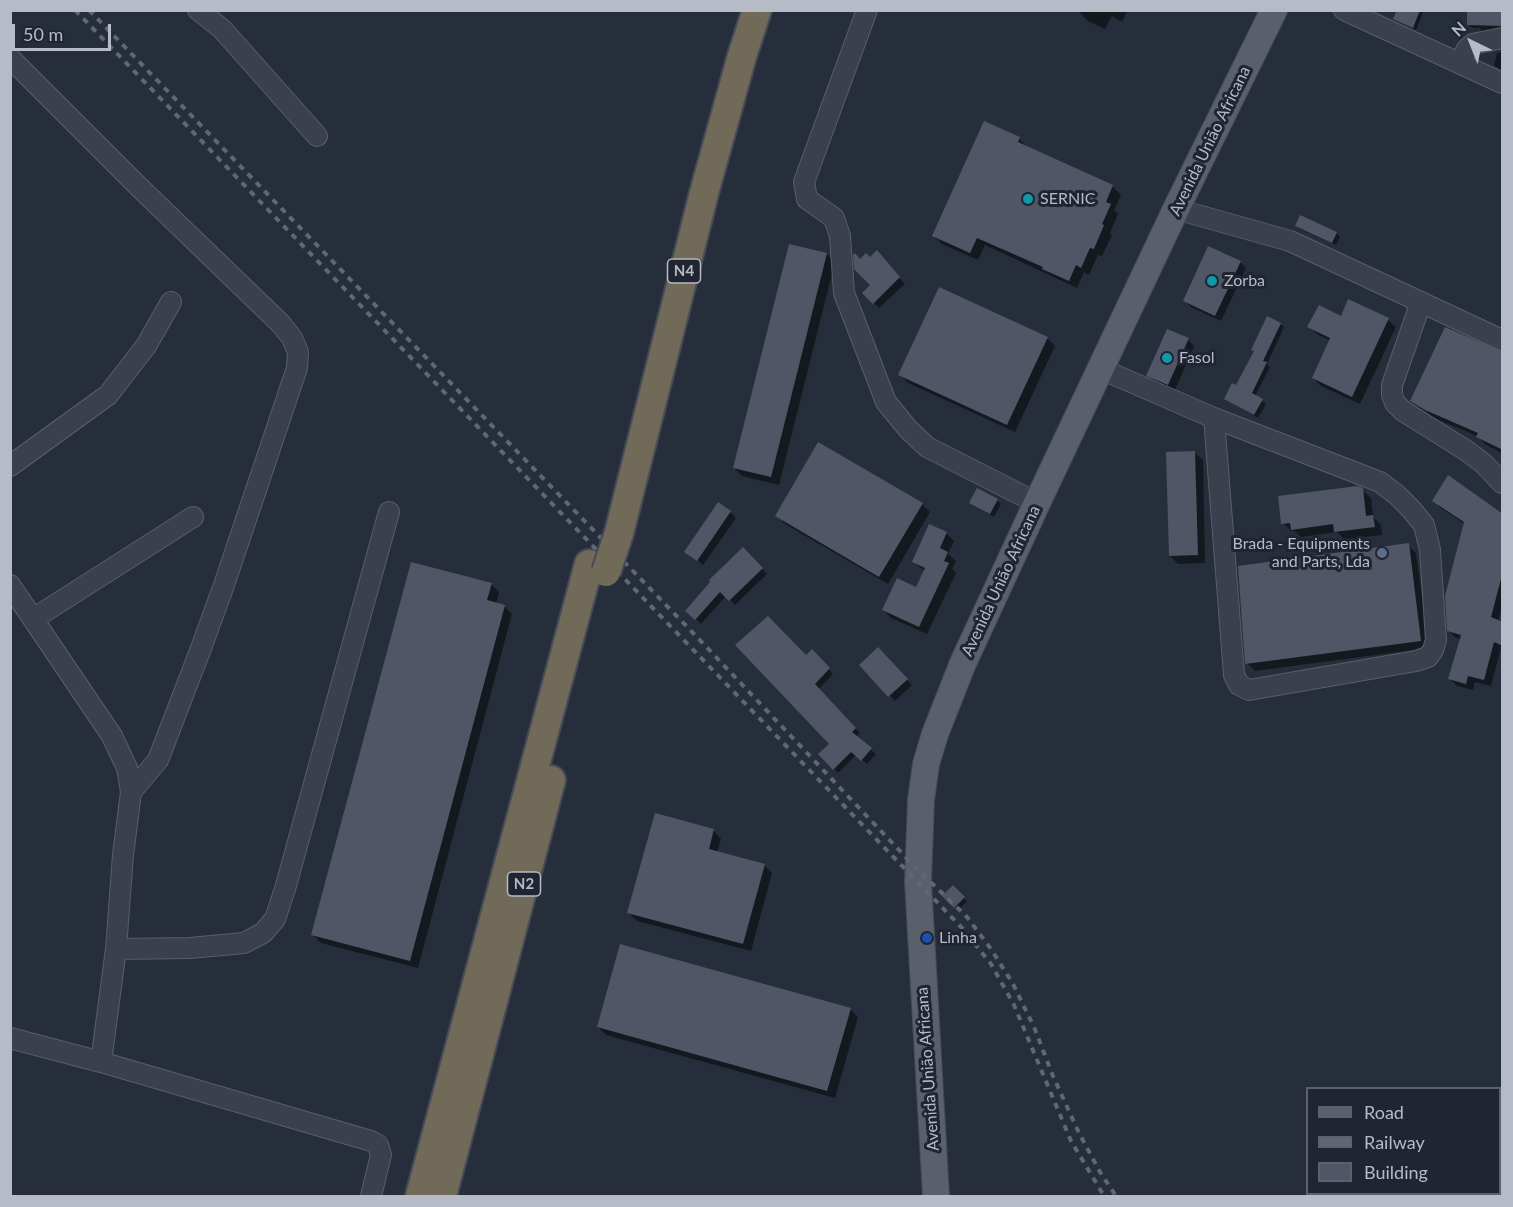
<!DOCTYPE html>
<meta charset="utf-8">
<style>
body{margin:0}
#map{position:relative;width:1513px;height:1207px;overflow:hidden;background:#272e3b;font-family:Lato,sans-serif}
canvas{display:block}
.frame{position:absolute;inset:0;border:12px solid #b7bbc7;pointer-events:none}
.legend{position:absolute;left:1306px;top:1087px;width:195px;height:108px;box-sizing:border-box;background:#202531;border:2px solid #5c616d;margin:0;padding:8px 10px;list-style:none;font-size:18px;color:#b7bbc7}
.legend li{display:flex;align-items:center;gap:12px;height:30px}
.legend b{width:30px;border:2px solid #5c616d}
.north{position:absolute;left:1441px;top:12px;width:60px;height:60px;-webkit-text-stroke:4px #202531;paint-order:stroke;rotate:317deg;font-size:16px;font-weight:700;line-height:24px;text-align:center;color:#b7bbc7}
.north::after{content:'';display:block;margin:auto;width:21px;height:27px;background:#b7bbc7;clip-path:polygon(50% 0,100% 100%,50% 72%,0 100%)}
.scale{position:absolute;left:12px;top:24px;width:99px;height:27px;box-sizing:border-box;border:3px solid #b7bbc7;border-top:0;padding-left:8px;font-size:18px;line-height:21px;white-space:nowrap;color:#b7bbc7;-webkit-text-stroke:4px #202531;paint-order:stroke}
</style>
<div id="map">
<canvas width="1513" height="1207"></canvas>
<div class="frame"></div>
<ul class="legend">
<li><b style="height:8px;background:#595f6b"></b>Road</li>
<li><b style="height:8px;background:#606674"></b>Railway</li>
<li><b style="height:16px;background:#515666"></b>Building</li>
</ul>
<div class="north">N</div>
<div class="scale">50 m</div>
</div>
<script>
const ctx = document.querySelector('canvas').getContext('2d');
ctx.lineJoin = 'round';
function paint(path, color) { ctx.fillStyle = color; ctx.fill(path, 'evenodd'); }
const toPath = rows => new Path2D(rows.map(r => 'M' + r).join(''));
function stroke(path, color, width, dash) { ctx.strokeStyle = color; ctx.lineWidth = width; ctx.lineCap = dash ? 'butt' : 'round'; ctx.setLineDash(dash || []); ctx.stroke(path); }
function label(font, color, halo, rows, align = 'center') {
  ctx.font = font + ' Lato,sans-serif'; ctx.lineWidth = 6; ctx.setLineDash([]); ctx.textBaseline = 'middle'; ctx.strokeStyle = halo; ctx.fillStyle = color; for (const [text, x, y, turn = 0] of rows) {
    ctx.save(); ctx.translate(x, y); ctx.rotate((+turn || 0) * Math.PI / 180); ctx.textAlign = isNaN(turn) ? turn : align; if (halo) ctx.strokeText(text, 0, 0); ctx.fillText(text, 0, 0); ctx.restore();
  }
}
paint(toPath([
 [1081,10,1128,10,1122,22,1112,16,1105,29,1088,21,1080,13],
 [1399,10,1424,10,1416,30,1395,19],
 [1502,10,1502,29,1483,33,1480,28,1472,28,1469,25],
 [1502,52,1502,71,1494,65,1497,53],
 [985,123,1019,139,1027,147,1113,187,1121,195,1114,210,1118,214,1110,233,1112,235,1102,256,1098,255,1089,275,1084,272,1077,288,985,245,978,260,942,244,934,236],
 [1297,226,1336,233,1340,237,1336,245,1300,229],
 [827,254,835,262,779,485,742,476,734,468],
 [870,259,889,267,905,284,879,308,864,293,872,285,860,261],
 [1240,262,1246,268,1221,321,1191,307,1185,301],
 [1341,318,1388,320,1396,327,1360,404,1321,386,1313,378,1330,341,1317,334,1309,327],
 [1281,324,1284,327,1267,364,1270,367,1255,396,1266,404,1258,418,1225,399,1237,387],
 [1168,331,1188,340,1194,346,1175,390,1154,381,1148,375],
 [1047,338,1055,346,1015,432,908,383,900,375],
 [1502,353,1502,453,1486,445,1477,436,1434,418,1412,401],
 [1194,452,1203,460,1205,563,1178,564,1170,556],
 [1362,490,1371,498,1373,517,1381,525,1382,535,1344,539,1337,532,1301,537,1295,531,1291,531,1283,523],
 [997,501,1001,504,994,517,971,503],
 [1434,501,1502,516,1502,606,1498,622,1502,623,1502,648,1501,648,1491,686,1475,682,1473,690,1457,686,1450,679,1461,639,1456,638,1449,631,1465,524,1441,508],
 [922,504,930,512,888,584,785,524,777,516],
 [730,512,736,518,703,565,686,551],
 [946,533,954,541,948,554,956,561,952,569,956,573,927,634,891,618,883,610,916,589,925,571,913,562],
 [1408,545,1416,553,1429,648,1255,671,1247,663],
 [743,549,767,574,735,605,726,596,701,624,687,611],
 [491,584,499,592,496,604,504,606,512,614,418,968,321,943,313,935],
 [878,649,912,685,895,701,861,665],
 [812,651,833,674,818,690,860,733,856,737,876,754,867,764,856,755,838,773,820,754,831,744,806,657],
 [713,830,721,839,717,853,764,865,772,873,751,951,637,921,629,913],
 [953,887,967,901,958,910,944,896],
 [850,1009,858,1017,835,1098,606,1035,598,1027]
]), '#0007');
paint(toPath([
 [1397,10,1420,10,1413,28,1393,19],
 [1467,10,1503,10,1503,26,1467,25],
 [984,121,1020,137,1018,142,1113,185,1106,202,1111,204,1102,224,1104,225,1094,249,1090,248,1081,268,1076,265,1069,281,1042,269,1043,267,977,238,970,253,932,236],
 [1300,215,1337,232,1332,243,1295,226],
 [789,244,827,253,771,477,733,468],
 [1208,246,1241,261,1215,316,1183,301],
 [877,250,900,277,873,304,862,293,870,285,854,269,853,255,855,253,860,259,866,253,870,257],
 [939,287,1048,337,1007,425,898,375],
 [1348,299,1389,318,1352,397,1312,378,1330,338,1307,327,1319,305,1341,316],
 [1267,316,1281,323,1263,361,1267,362,1252,393,1263,399,1254,415,1224,399,1232,383,1236,385,1254,351,1251,350],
 [1445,327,1503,352,1503,450,1476,437,1478,433,1425,410,1410,401],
 [1167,329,1189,338,1168,385,1146,376],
 [818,442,923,503,879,577,775,516],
 [1195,451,1198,555,1169,556,1166,452],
 [1448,475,1503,514,1503,571,1491,617,1503,622,1503,646,1494,642,1484,680,1468,676,1466,684,1448,679,1461,635,1447,631,1445,596,1464,522,1432,501],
 [1358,486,1363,488,1366,516,1373,515,1375,527,1334,532,1333,524,1291,530,1290,523,1281,524,1278,496],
 [977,488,998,499,990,514,969,503],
 [718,502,731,511,697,561,684,552],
 [929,524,947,532,940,548,948,552,944,561,949,563,919,627,882,610,897,578,916,587,925,568,912,562],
 [1409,543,1421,641,1245,664,1238,566],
 [743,547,763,568,729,601,720,592,695,620,685,611,710,582,709,580],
 [411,562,492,583,487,600,505,605,410,961,311,935],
 [768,616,806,655,812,649,830,668,815,684,856,728,852,732,872,748,861,761,851,752,833,770,818,754,829,744,735,645],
 [878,647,908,679,888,697,859,665],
 [655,813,714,829,709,849,765,864,743,944,627,913],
 [953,885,965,897,954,908,942,896],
 [620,944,851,1008,827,1091,597,1027]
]), '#515666');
const minor = toPath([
 [198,10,222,29,317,136],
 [867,10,804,182,807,199,834,218,840,236,844,293,886,402,908,429,927,447,1037,503],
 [1344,10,1502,83],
 [10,58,138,186,281,324,292,338,298,352,297,368,224,585,200,651,158,760,131,792],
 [1460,63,1467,49,1473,44,1502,38],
 [1176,209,1290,241,1502,340],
 [1421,302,1392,385,1392,395,1395,403,1403,411,1467,451,1484,464,1502,483],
 [1101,369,1214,418,1380,482,1397,495,1411,509,1424,525,1430,550,1436,640,1433,650,1428,657,1416,661,1249,690,1239,685,1234,675,1214,418],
 [10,466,108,395,146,346,171,302],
 [10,585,112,736,127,768,131,792,123,855,116,949,101,1062],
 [33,619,193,517],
 [116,949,190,948,244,943,263,933,275,919,285,889,389,512],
 [10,1038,101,1062,371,1141,378,1145,381,1155,371,1196]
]);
const major = toPath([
 [936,1196,918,882,921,800,926,764,935,734,963,663,1037,503,1176,209,1274,10]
]);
const highway = toPath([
 [619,533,704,193,742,56,757,10],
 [420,1196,589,564],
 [442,1196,551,780]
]);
stroke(minor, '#595e6a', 22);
stroke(major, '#444955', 28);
stroke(highway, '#464b57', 32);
stroke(minor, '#3b404c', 20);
stroke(major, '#595f6b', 26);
stroke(highway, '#716a59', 28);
stroke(toPath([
 [75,10,963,929,991,964,1014,1005,1071,1141,1104,1196],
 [89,10,696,636,918,870,967,917,991,949,1013,984,1034,1027,1053,1076,1079,1133,1100,1172,1116,1196]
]), '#606674', 4, [6, 6]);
const highwayBridge = toPath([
 [606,572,619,533]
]);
stroke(highwayBridge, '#464b57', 32, []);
stroke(highwayBridge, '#716a59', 28);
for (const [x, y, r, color] of [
 [1028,199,6,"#0f9aa8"],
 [1212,281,6,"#0f9aa8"],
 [1167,358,6,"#0f9aa8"],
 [1382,553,6,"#5c6f8a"],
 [927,938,6,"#1a4fb4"]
]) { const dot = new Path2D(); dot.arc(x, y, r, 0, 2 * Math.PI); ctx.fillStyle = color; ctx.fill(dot); stroke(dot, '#202531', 2); }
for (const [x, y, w] of [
 [684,271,33],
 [524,884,33]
]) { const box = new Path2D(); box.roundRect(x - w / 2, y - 12, w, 24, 4.5); ctx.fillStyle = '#202531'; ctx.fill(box); stroke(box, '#b7bbc7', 1.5); }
label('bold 15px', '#b7bbc7', null, [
 ["N4",684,271],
 ["N2",524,884]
]);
label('16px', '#b7bbc7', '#202531', [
 ["Avenida União Africana",1210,141,-64],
 ["Avenida União Africana",1001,581,-65],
 ["Avenida União Africana",928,1069,-94]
]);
label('16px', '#b7bbc7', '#202531', [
 ["SERNIC",1040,199],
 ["Zorba",1224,281],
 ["Fasol",1179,358],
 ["Brada - Equipments",1370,544,"right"],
 ["and Parts, Lda",1370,562,"right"],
 ["Linha",939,938]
], 'left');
</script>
